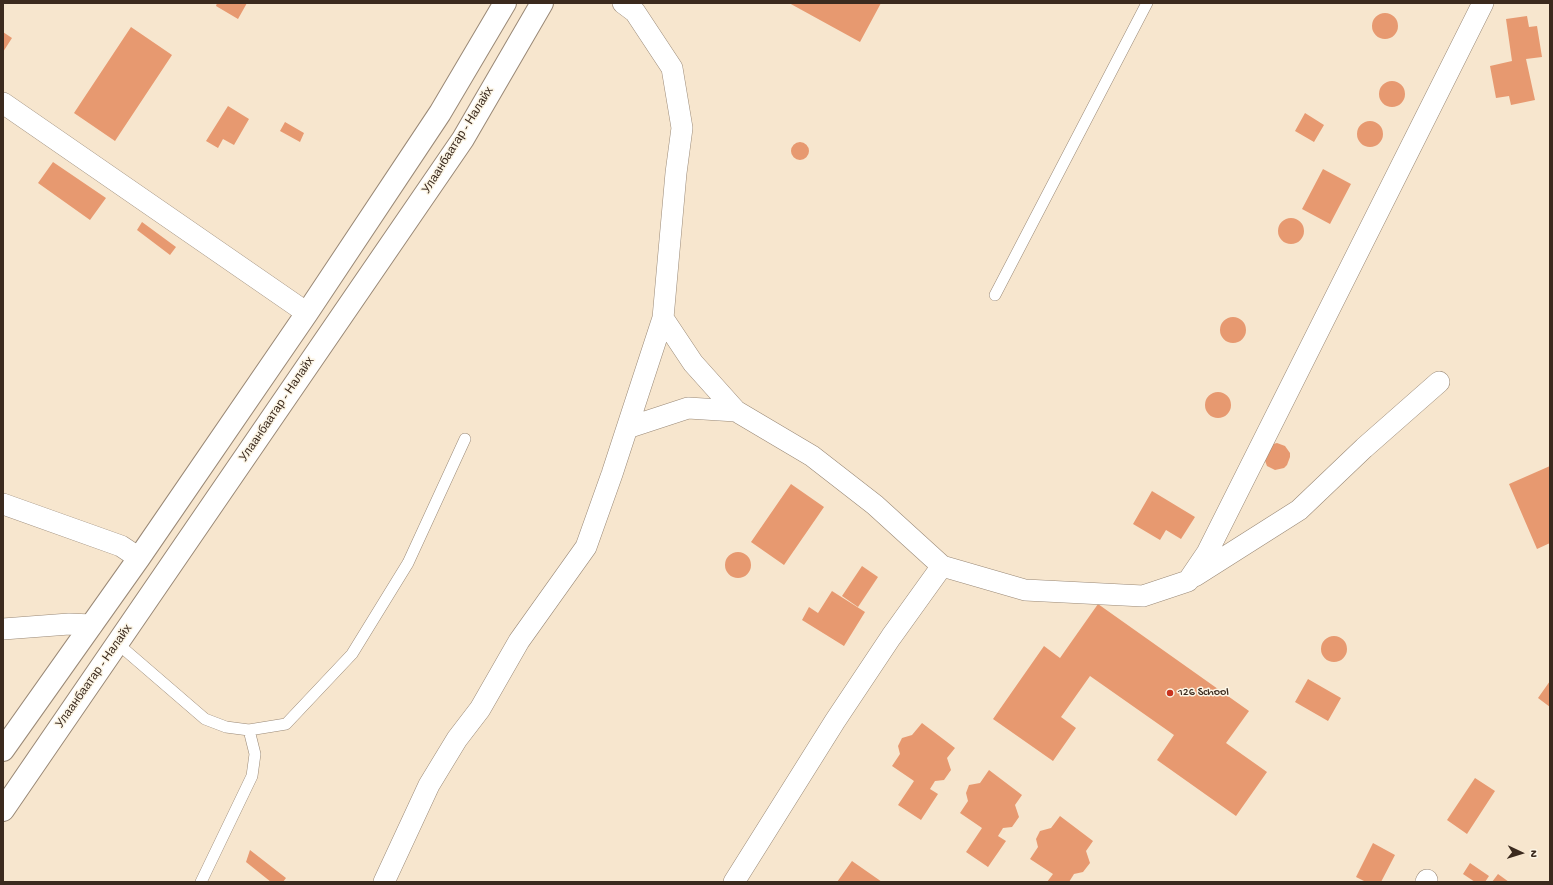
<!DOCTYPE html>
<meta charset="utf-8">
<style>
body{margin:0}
#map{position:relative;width:1553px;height:885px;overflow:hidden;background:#f7e6ce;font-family:"Gochi Hand",sans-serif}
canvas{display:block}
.frame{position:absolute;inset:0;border:4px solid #3b2a1e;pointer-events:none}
.north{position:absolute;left:1501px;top:833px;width:40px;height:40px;-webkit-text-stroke:3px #fcf5e5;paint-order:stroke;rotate:94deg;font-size:11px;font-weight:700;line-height:16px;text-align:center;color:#3b2a1e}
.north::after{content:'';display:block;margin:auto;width:14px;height:18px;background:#3b2a1e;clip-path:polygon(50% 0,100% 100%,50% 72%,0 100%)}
</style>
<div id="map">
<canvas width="1553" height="885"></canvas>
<div class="frame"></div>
<div class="north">N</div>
</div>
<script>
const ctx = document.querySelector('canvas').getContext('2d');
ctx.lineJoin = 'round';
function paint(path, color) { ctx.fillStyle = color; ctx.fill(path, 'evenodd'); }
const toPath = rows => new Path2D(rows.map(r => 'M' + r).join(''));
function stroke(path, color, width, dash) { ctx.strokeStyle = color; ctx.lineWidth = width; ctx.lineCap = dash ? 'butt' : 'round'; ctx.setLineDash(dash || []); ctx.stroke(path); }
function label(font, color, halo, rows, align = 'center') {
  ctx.font = font + ' "Gochi Hand",sans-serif'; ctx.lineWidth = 3; ctx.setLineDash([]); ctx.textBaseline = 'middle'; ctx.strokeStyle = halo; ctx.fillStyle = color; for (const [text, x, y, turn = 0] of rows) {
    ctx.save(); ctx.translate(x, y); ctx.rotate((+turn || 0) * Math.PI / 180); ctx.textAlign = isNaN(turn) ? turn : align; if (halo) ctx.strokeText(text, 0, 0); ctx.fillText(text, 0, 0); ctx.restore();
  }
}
paint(toPath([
 [217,3,247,3,238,19,216,6],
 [789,3,881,3,860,42],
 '1372 26a13 13 0 1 1 26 0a13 13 0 1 1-26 0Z',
 [1527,16,1529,27,1537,26,1542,57,1526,59,1535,100,1511,105,1509,96,1496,98,1490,66,1512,61,1506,19],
 [131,27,172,55,115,141,74,113],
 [3,32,12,38,3,52],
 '1379 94a13 13 0 1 1 26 0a13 13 0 1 1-26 0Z',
 [228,106,249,119,234,145,223,139,218,148,206,141],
 [1305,113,1324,125,1314,142,1295,131],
 '1357 134a13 13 0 1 1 26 0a13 13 0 1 1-26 0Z',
 [285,122,304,133,300,142,280,131],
 '791 151a9 9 0 1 1 18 0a9 9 0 1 1-18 0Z',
 [53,162,106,198,90,220,38,183],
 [1323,169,1351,184,1330,224,1302,209],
 '1278 231a13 13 0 1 1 26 0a13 13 0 1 1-26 0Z',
 [142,222,176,247,170,255,137,230],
 '1220 330a13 13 0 1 1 26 0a13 13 0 1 1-26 0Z',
 '1205 405a13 13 0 1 1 26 0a13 13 0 1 1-26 0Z',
 [1277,443,1285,446,1290,453,1290,457,1287,465,1284,468,1275,470,1267,466,1264,458,1273,444],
 [1550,466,1550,543,1537,549,1509,484],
 [791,484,824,507,784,565,751,542],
 [1152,491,1195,517,1181,539,1166,530,1160,540,1133,524],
 '725 565a13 13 0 1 1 26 0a13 13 0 1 1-26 0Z',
 [862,566,878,577,858,607,842,596],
 [832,591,865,612,844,646,802,620,809,607,818,613],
 [1098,604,1249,711,1226,743,1267,772,1236,816,1157,760,1174,735,1090,676,1061,717,1076,728,1053,761,993,719,1044,646,1060,658],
 '1321 649a13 13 0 1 1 26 0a13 13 0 1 1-26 0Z',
 [1308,679,1341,698,1328,721,1295,702],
 [1550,681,1550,707,1538,698],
 [922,723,955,748,947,758,951,770,944,780,935,781,930,789,938,794,921,820,898,805,914,781,892,766,900,754,898,746,902,738,912,735],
 [989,770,1022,795,1015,805,1019,817,1012,827,1003,828,998,836,1006,841,988,867,966,852,982,828,960,813,968,801,966,793,969,785,980,783],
 [1475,778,1495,791,1467,834,1447,820],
 [1060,816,1093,841,1086,851,1090,863,1083,872,1074,874,1069,882,1047,882,1053,874,1030,859,1038,847,1036,839,1040,831,1051,828],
 [1373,843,1395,855,1381,882,1366,882,1356,877],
 [250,850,286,878,283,882,271,882,246,862],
 [852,861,882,882,837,882],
 [1470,863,1489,876,1485,882,1475,882,1463,874],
 [1498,874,1509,882,1492,882]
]), '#e79970');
const service = toPath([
 [995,295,1147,3],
 [118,644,205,719,226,727,249,730,286,724,352,654,408,563,465,439],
 [201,882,252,776,255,754,249,730]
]);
const minor = toPath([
 [623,3,635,12,672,68,682,128,676,173,663,318,627,428],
 [3,103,307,313],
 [663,318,693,363,736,411],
 [3,504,121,546,139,558],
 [942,566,1025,590,1143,596,1188,581,1207,553,1483,3],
 [1195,576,1299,510,1364,448,1439,382],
 [3,629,69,624,92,625],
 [384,882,429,785,457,739,480,709,519,641,586,547,612,474,627,428,688,408,736,411,812,456,875,505,942,566,891,637,835,721,734,882],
 [1426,882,1427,880]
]);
const trunk = toPath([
 [3,750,139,558,307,313,440,113,505,3],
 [3,810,463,139,542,3]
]);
stroke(service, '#998876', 12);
stroke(minor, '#998876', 22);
stroke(trunk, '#998876', 24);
stroke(service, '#fff', 11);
stroke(minor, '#fff', 21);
stroke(trunk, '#fff', 22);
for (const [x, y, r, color] of [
 [1170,693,4,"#c8321e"]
]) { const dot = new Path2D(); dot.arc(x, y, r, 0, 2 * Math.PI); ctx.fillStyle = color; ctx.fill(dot); stroke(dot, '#fcf5e5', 1.5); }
label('12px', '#3b2a1e', '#fcf5e5', [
 ["Улаанбаатар - Налайх",459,141,-58],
 ["Улаанбаатар - Налайх",278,410,-56],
 ["Улаанбаатар - Налайх",95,677,-55]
]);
label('12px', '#3b2a1e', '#fcf5e5', [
 ["126 School",1178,693]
], 'left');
</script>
